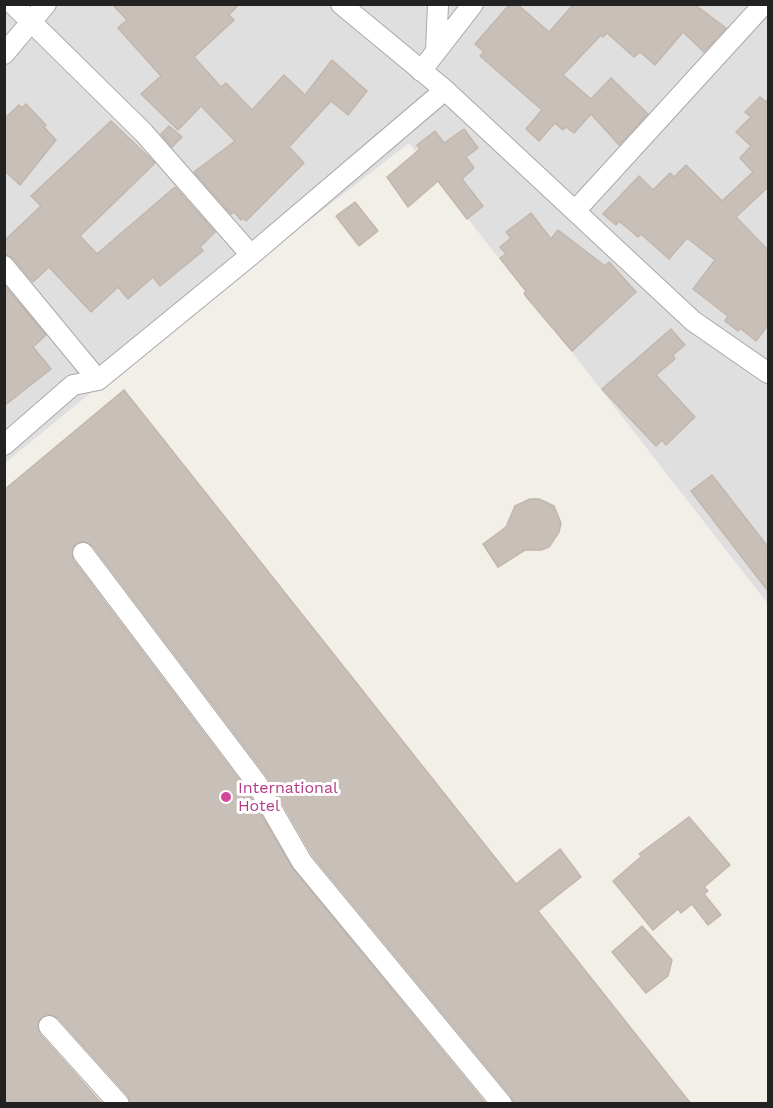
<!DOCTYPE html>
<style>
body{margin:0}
#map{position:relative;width:773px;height:1108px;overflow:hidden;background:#f2efe9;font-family:"Work Sans",sans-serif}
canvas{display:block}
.frame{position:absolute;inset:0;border:6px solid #222;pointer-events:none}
</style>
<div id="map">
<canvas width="773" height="1108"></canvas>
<div class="frame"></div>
</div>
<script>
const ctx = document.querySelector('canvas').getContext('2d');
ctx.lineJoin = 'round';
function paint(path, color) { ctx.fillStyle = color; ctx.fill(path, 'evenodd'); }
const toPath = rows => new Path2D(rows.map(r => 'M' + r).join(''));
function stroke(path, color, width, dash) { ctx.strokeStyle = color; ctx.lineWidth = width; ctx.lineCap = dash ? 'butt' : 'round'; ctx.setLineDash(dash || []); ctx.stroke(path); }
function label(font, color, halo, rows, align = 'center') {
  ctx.font = font + ' "Work Sans",sans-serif'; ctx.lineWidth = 6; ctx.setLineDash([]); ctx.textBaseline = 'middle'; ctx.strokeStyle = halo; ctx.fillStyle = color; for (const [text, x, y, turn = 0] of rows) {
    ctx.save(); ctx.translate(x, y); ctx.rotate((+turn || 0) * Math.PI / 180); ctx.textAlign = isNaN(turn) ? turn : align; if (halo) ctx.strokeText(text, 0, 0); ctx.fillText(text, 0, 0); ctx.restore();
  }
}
paint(toPath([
 [5,5,768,5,768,604,409,143,143,350,5,463]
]), '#e0dfdf');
const building = toPath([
 [112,4,239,4,229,15,234,20,194,57,221,87,226,83,252,110,284,75,305,95,332,60,367,91,348,115,331,101,289,147,304,163,246,221,244,218,241,220,234,212,231,214,194,172,235,141,201,106,178,130,141,94,161,76,118,28,127,20,112,4],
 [510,4,517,4,549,32,574,4,694,4,726,28,704,52,683,32,655,65,640,52,634,57,607,33,603,37,601,35,563,75,591,99,611,78,648,114,619,145,591,114,574,133,566,127,563,130,555,123,539,141,526,129,542,110,480,56,484,52,475,44,510,4],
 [760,97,766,102,768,99,768,187,736,217,768,250,768,325,756,341,740,328,738,331,725,321,728,316,693,289,715,260,687,238,669,259,641,234,638,237,619,221,616,225,603,214,639,176,653,190,670,173,674,177,686,165,722,201,753,172,740,158,751,146,736,132,751,117,745,112,760,97],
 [26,104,46,125,44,127,56,140,20,185,4,170,4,119,19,105,22,108,26,104],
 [111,121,155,163,80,236,97,254,175,187,215,232,200,247,203,251,160,286,153,277,128,299,118,287,91,312,49,267,33,282,13,258,4,254,4,241,41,206,31,196,111,121],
 [169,126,182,137,172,147,161,134,169,126],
 [464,129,478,148,466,157,474,168,462,179,483,206,467,219,438,181,408,207,387,177,420,149,417,145,435,131,444,143,464,129],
 [355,202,378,231,359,246,336,216,355,202],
 [531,213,551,239,558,230,605,266,609,262,636,292,572,351,524,294,526,291,500,258,506,254,500,247,511,238,506,232,531,213],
 [4,285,46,335,33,347,51,369,4,406,4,285],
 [671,329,685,345,673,355,675,359,656,375,695,417,666,445,662,440,656,446,602,389,671,329],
 [124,390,516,884,560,849,581,877,538,911,691,1104,514,1104,511,1096,312,855,266,775,93,546,82,541,72,548,73,560,246,789,293,869,486,1104,131,1104,128,1096,58,1018,47,1014,38,1022,40,1034,102,1104,4,1104,4,490,124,390],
 [712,475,768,547,768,591,691,491,712,475],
 [530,499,539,499,554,506,561,523,559,532,549,547,541,550,525,550,498,567,483,544,506,527,515,506,530,499],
 [689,817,730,865,704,887,708,891,704,894,721,915,708,925,692,904,681,913,678,909,653,930,613,881,642,856,639,854,689,817],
 [642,926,672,960,668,976,646,993,612,952,642,926]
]);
paint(building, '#c7bfb8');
stroke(building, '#c4b6ab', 1.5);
const minor = toPath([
 [13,4,144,133,251,255],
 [341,4,445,90,693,321,768,373],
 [436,51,438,4],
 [4,54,46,4],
 [421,71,473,4],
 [575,211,764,4],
 [4,266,98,380],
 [4,445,73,385,98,380,251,255,445,90],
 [83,553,256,782,302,862,502,1104],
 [49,1026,119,1104]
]);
stroke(minor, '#a9a9a9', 22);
stroke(minor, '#fff', 20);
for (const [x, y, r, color] of [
 [226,797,6,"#d1479c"]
]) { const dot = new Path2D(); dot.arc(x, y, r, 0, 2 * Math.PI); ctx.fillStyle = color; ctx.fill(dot); stroke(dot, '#fff', 2); }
label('16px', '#b23c85', '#fff', [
 ["International",238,788],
 ["Hotel",238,806]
], 'left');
</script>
